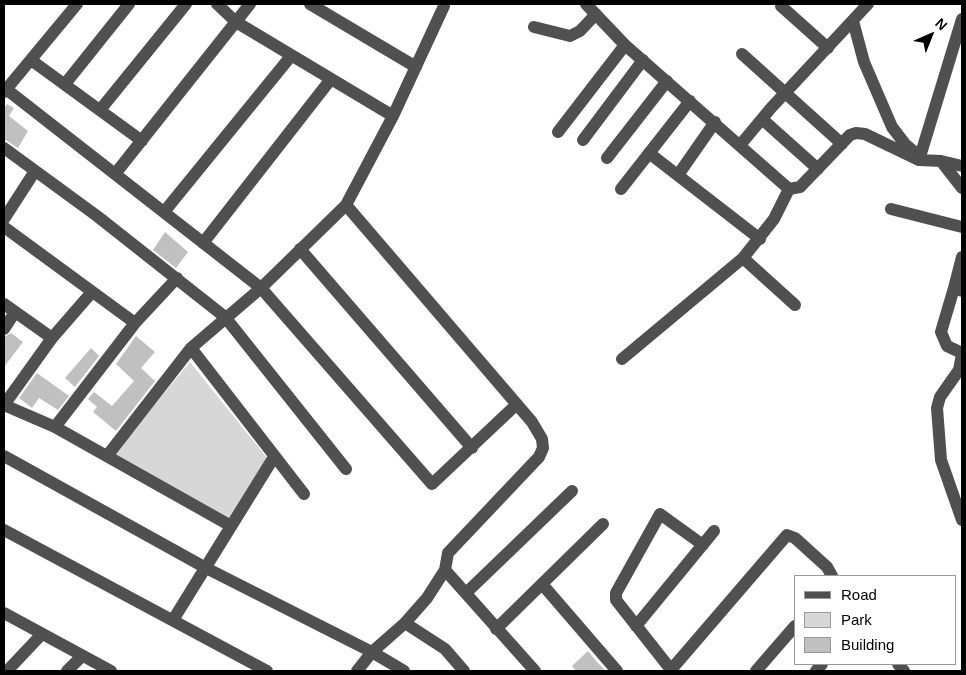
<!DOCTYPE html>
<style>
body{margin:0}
#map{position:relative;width:966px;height:675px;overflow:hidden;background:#fff;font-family:Helvetica,sans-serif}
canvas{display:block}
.frame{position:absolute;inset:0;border:5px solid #000;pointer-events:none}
.legend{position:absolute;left:794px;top:575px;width:162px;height:90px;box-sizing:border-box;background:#fff;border:1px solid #999;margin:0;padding:6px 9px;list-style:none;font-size:15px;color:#000}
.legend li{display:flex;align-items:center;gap:10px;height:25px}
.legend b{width:25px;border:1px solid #999}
.north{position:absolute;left:906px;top:10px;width:50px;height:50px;-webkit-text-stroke:4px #fff;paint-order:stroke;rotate:44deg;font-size:14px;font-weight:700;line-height:20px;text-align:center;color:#000}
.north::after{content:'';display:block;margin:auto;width:18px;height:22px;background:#000;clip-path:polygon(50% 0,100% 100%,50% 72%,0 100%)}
</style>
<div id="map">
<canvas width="966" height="675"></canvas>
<div class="frame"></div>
<ul class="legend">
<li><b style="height:6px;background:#505050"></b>Road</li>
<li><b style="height:14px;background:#d7d7d7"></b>Park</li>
<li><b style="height:14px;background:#c0c0c0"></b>Building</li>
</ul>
<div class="north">N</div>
</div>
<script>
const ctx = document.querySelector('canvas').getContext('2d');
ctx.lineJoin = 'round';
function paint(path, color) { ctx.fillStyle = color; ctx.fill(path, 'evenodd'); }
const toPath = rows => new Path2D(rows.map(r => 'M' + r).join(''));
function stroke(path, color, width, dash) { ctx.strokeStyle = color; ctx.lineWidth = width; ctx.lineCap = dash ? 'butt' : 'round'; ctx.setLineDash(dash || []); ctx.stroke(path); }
paint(toPath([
 [190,362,267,458,229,520,113,455]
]), '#d7d7d7');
paint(toPath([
 [7,104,14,108,9,116,28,131,18,148,4,139,4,109],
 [165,232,188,252,176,268,153,250],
 [11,333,23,342,4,367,4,337],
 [136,336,155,352,141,368,155,381,116,431,93,412,97,407,88,399,94,392,112,406,134,381,116,364],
 [91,348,99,356,75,387,65,378],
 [37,373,69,396,58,410,39,398,32,408,19,398],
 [588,651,597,662,606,671,576,671,572,666]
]), '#c0c0c0');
stroke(toPath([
 [217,4,236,22,393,116],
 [310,4,416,67],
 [586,4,625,45,789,189,800,187,850,135,856,133,865,134,919,160,941,161,962,166],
 [781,6,828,48],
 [853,21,864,62,892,127,905,144,917,154],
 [534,27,570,36,580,31,596,14],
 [742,54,842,144],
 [31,60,142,141],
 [65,84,129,4],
 [6,89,261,288,432,484,517,404],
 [4,92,77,4],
 [100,110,186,4],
 [762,119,818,169],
 [558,132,625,45],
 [583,140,643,60],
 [741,144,771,108,868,4],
 [4,148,97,216,225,317,346,469],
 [649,153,760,239],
 [607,158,667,81],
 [919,160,962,19],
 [941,161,962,188],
 [115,174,250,4],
 [678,175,715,122],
 [621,189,690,101],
 [346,205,532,422,542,439,543,448,539,457,448,553,445,570,427,598,405,623,372,652,357,671],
 [891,209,962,227],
 [164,212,291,56],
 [4,219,35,171],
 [4,227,135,323],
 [203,243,331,79],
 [300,249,472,448],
 [743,258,795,305],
 [954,288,962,257],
 [962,291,954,288,941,332,947,346,962,353],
 [4,304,52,338],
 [4,329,15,312],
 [191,348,304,494],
 [962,354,959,370,940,397,937,408,941,460,962,520],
 [622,359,743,258,774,219,789,189],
 [4,405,55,427,231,526],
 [4,405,52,338,92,292],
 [55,427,135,323,177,278],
 [4,456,206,568,372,652,404,671],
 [107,456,191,348,261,288,346,205,393,116,444,6],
 [4,530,267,671],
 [445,570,535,671],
 [542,584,617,671],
 [466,593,572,491],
 [4,613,111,671],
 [173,620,274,457],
 [405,623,445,649,464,671],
 [636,626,714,531],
 [496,629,603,524],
 [898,664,904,671],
 [7,671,41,635],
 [67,671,82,656],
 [670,671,787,535,795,538,827,567,832,576],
 [672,671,616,600,616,593,660,514,703,545],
 [756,671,795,626],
 [816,671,822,664]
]), '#505050', 12);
</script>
